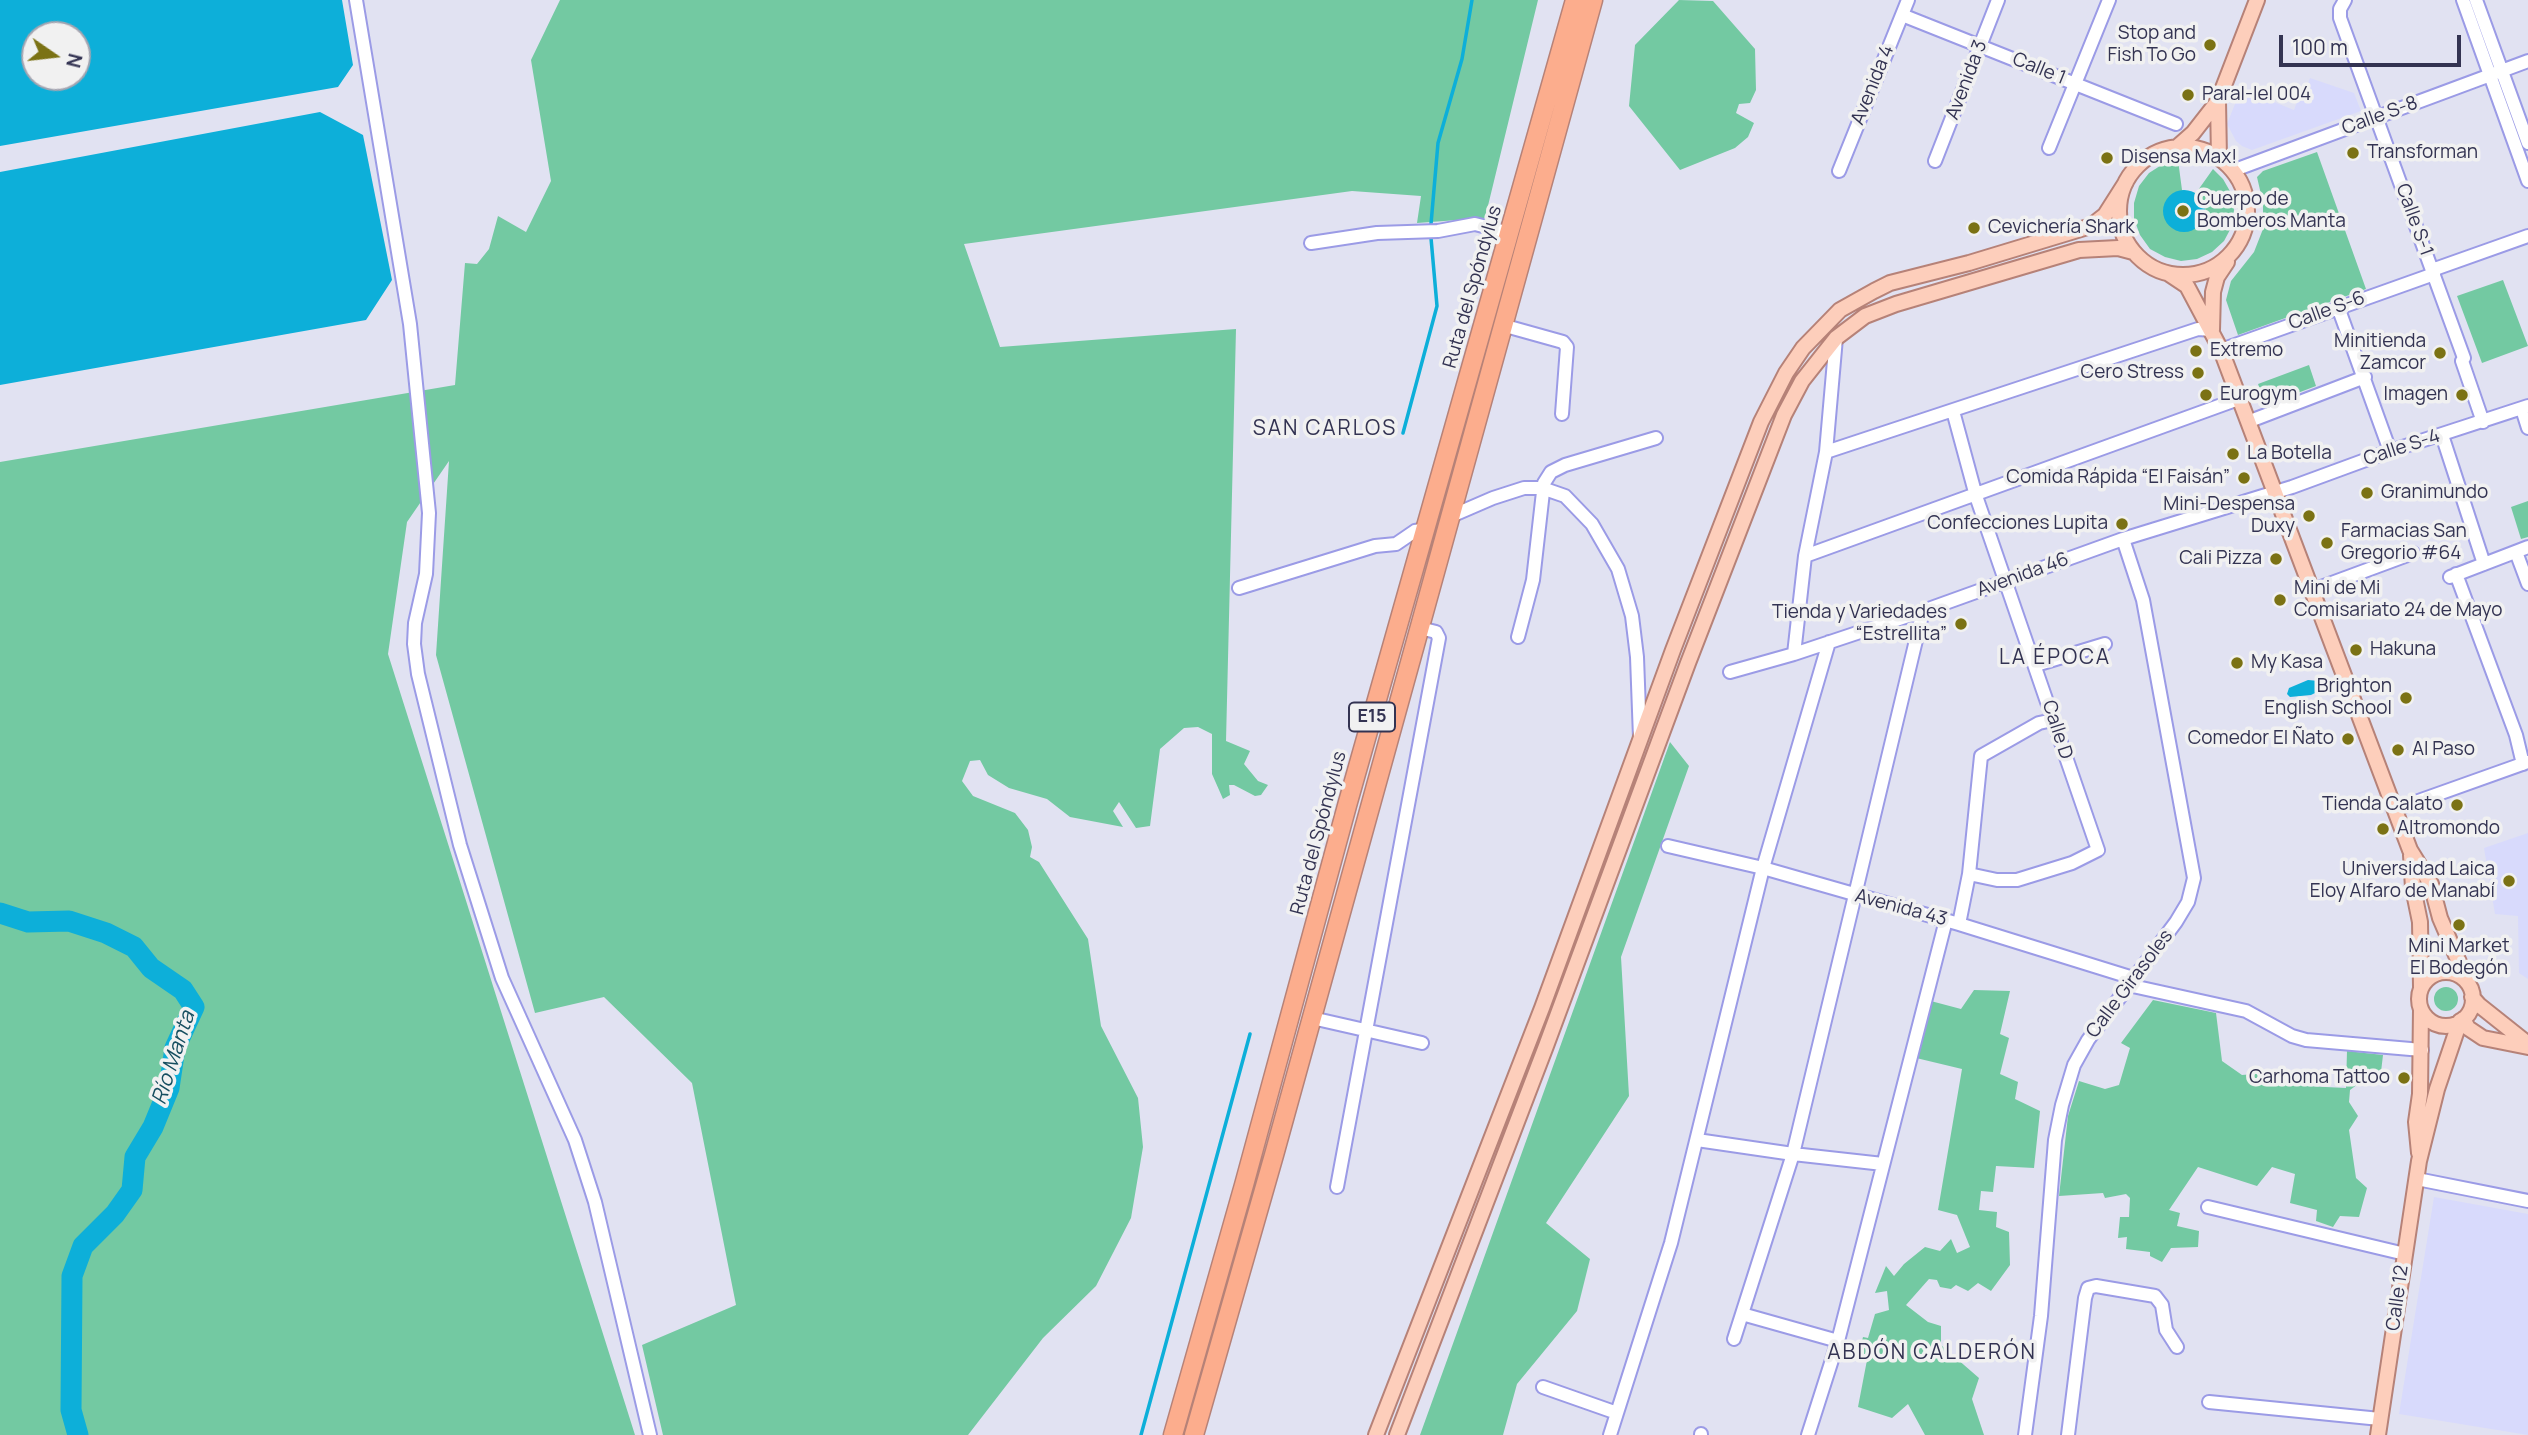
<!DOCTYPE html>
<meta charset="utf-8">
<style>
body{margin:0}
#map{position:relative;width:2528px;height:1435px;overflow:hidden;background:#e1e2f2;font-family:Manrope,sans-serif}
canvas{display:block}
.north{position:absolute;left:21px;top:21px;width:70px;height:70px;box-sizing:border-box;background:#f1f1f1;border:2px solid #a5a5b1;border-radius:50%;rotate:104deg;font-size:19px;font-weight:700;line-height:28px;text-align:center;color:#333352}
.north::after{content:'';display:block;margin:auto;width:24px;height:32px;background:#7b7214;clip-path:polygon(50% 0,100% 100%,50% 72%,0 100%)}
.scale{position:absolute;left:2279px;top:35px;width:182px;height:32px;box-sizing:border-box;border:4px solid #333352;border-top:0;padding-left:9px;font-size:21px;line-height:24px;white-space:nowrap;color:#333352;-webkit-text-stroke:5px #f1f1f1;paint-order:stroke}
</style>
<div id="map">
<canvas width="2528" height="1435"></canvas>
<div class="north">N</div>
<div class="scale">100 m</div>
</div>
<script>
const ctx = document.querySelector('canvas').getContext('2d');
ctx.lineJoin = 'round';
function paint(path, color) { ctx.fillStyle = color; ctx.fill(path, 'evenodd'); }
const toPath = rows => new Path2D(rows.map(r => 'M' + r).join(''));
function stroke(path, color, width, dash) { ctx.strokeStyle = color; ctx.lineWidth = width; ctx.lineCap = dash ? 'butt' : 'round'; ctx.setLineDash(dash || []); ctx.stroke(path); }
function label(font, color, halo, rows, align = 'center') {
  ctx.font = font + ' Manrope,sans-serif'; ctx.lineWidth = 7; ctx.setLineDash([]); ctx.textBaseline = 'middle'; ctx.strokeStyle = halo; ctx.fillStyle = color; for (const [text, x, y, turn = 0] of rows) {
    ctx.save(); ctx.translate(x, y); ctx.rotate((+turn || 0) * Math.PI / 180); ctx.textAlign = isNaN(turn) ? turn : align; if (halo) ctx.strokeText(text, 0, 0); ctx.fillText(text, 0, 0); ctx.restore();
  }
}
paint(toPath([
 [2310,78,2354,93,2361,111,2252,150,2242,146,2236,141,2227,124,2241,89,2294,110,2300,94,2304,95],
 [2528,833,2528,979,2519,973,2518,916,2495,914,2484,848],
 [2434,1197,2528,1214,2528,1435,2399,1414]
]), '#d8dafc');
paint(toPath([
 [560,0,1538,0,1485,218,1417,223,1421,196,1352,191,964,244,1000,347,1236,329,1226,741,1250,751,1244,764,1258,781,1268,785,1261,795,1255,796,1234,785,1229,785,1230,795,1223,799,1212,774,1212,734,1198,727,1184,728,1160,749,1150,826,1136,828,1119,802,1113,811,1123,827,1070,817,1047,799,1009,788,988,775,980,760,970,761,962,781,973,796,1015,813,1028,830,1032,847,1030,857,1039,862,1088,939,1101,1026,1138,1098,1143,1147,1131,1218,1096,1286,1043,1338,968,1435,663,1435,642,1345,736,1305,692,1083,604,997,535,1013,436,655,449,461,407,522,388,654,635,1435,0,1435,0,462,455,385,465,263,477,264,489,249,498,216,526,232,551,181,531,60],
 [1679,0,1713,1,1755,49,1756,90,1750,103,1739,104,1736,113,1754,123,1748,137,1735,148,1680,170,1629,106,1635,45],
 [2317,152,2366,289,2238,335,2226,300,2231,281,2254,252,2263,229,2263,203,2257,177,2263,171],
 [2178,160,2182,190,2196,193,2213,169,2223,179,2231,193,2234,210,2232,226,2224,241,2212,252,2197,259,2181,261,2165,257,2150,249,2140,235,2134,219,2134,203,2139,186,2149,173,2163,164],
 [2503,280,2528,346,2482,363,2457,296],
 [2309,365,2316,386,2266,405,2258,384],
 [2528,501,2528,537,2521,539,2511,507],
 [1670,742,1689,766,1621,957,1629,1096,1546,1223,1590,1259,1577,1311,1517,1384,1503,1435,1420,1435],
 '2434 999a12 12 0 1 1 24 0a12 12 0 1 1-24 0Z',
 [1974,990,2010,991,2000,1034,2009,1038,2000,1074,2018,1082,2015,1099,2040,1111,2034,1168,1996,1166,1993,1192,1981,1191,1979,1210,1997,1212,1996,1227,2009,1232,2010,1265,1991,1291,1978,1283,1968,1291,1956,1285,1951,1289,1940,1287,1937,1280,1929,1279,1906,1305,1928,1322,1941,1326,1941,1345,1979,1378,1972,1399,1984,1435,1925,1435,1908,1404,1892,1418,1858,1407,1867,1360,1858,1357,1863,1337,1868,1338,1875,1314,1889,1310,1887,1291,1875,1293,1886,1266,1894,1276,1904,1264,1925,1247,1940,1251,1951,1239,1957,1253,1970,1247,1957,1215,1938,1210,1962,1069,1912,1057,1927,1000,1961,1009],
 [2153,1000,2216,1013,2222,1061,2242,1075,2304,1070,2305,1086,2346,1088,2347,1051,2383,1055,2381,1072,2373,1073,2371,1081,2358,1084,2350,1090,2349,1102,2358,1116,2349,1130,2356,1178,2367,1188,2359,1217,2340,1216,2333,1227,2316,1221,2317,1210,2290,1203,2295,1174,2272,1167,2257,1186,2198,1167,2169,1210,2180,1213,2177,1226,2199,1231,2198,1247,2171,1248,2162,1262,2150,1256,2150,1252,2126,1249,2127,1237,2118,1238,2120,1217,2129,1217,2130,1198,2126,1194,2105,1198,2103,1193,2059,1196,2068,1116,2079,1081,2105,1089,2119,1085,2130,1048,2121,1043]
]), '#73c9a2');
paint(toPath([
 [0,0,342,0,353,65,338,87,0,146],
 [35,35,77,35,77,77,35,77],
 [320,112,363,135,392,280,366,320,0,385,0,172],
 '2163 211a21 21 0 1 1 42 0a21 21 0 1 1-42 0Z',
 [2308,680,2319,681,2321,685,2319,691,2311,695,2290,697,2287,694,2289,688]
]), '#0dafd9');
stroke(toPath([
 [1431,224,1438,143,1462,59,1472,0],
 [1403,433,1437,306,1431,238],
 [1141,1435,1250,1034]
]), '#0dafd9', 3.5);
stroke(toPath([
 [0,913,28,922,69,921,106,933,134,947,151,968,183,990,194,1007,175,1048,169,1088,153,1127,135,1157,132,1190,115,1214,83,1246,72,1276,71,1410,78,1435]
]), '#0dafd9', 21);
const minor = toPath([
 [356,0,410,324,429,513,426,574,415,623,414,644,418,674,460,845,502,978,575,1140,595,1202,650,1435],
 [2345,0,2340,9,2340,18,2464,358,2462,361,2483,422],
 [2463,0,2528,181],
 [2476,0,2528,143],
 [1902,15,2176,124],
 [2049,148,2109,0],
 [1935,161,1998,0],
 [1839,171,1908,0],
 [2232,171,2528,61],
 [1311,243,1377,233,1438,231,1475,224,1510,233],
 [2432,270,2528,236],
 [2338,307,2390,451],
 [1502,325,1563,342,1567,347,1562,414],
 [2221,350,2434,274],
 [2522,409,2528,428],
 [1953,411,1976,496,2098,850,2072,863,2017,880,1997,880,1969,874],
 [2250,421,2365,377],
 [2442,435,2484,564],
 [1826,452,2198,329,2212,330],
 [1449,517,1493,498,1524,488,1542,488,1565,496,1592,524,1618,569,1632,616,1637,657,1640,738],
 [2516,552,2528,584],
 [1805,556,2241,398],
 [2456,574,2516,735,2523,764],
 [2450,577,2528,547],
 [1239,588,1375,546,1396,544,1415,531,1427,529],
 [2313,590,2413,553],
 [1518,637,1533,580,1544,483,1551,472,1565,465,1656,438],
 [1794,654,1805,556,1826,452,1836,338],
 [2036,665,2105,644],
 [1730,672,1794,654,1923,611,2123,539,2292,487,2390,451,2528,406],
 [2396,809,2528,762],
 [1668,846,1763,868,1959,924,2133,978],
 [1959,924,1969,874,1981,756,2039,723,2053,720],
 [2128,985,2246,1011,2292,1036,2306,1040,2422,1050],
 [1312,1018,1422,1043],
 [1697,1140,1793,1154,1883,1164],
 [2417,1179,2528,1201],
 [1337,1187,1439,638,1436,632,1420,628],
 [2208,1207,2405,1254],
 [1742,1314,1838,1341],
 [1734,1339,1793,1154,1923,611],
 [1543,1387,1617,1413],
 [2209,1402,2380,1419],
 [1701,1434,1701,1435],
 [1610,1435,1671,1243,1763,868,1829,642],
 [1808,1435,1838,1341,1946,920],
 [2025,1435,2041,1316,2055,1140,2062,1105,2074,1065,2088,1040,2176,922,2188,902,2194,878,2143,600,2123,539],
 [2068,1435,2085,1298,2088,1288,2096,1286,2155,1296,2162,1305,2166,1330,2177,1347]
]);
const major = toPath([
 [2218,101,2219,158],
 '2119 211a64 64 0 1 1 128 0a64 64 0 1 1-128 0Z',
 [2176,148,2193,133,2218,101,2257,0],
 [2169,274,2187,286,2221,350,2410,850,2431,884,2440,918,2468,983],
 [2212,330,2213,292,2217,277,2227,262],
 [2411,855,2413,888,2420,922,2421,987],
 '2419 999a27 27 0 1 1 54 0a27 27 0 1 1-54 0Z',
 [2472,997,2479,1005,2528,1044],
 [2463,1019,2468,1028,2483,1038,2528,1047],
 [2419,1153,2416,1122,2420,1094,2421,1009],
 [1376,1435,1542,1008,1673,650,1761,422,1786,373,1803,348,1840,310,1874,291,1890,283,1969,263,2091,226,2105,215,2126,182],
 [1397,1435,1546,1046,1688,663,1784,415,1802,381,1836,338,1865,316,1896,304,2079,250,2118,248,2133,252],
 [2378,1435,2419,1161,2437,1089,2460,1021]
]);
const highway = toPath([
 [1173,1435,1244,1185,1348,802,1575,0],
 [1194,1435,1274,1155,1593,0]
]);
stroke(minor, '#9b9be6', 16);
stroke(major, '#b68278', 18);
stroke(highway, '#b68278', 21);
stroke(minor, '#fff', 12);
stroke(major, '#fdcebb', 14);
stroke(highway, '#fcad8d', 18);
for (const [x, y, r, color] of [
 [2210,45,7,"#7b7214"],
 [2188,95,7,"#7b7214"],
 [2353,153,7,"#7b7214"],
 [2107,158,7,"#7b7214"],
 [2183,211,7,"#7b7214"],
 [1974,228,7,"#7b7214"],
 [2196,351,7,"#7b7214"],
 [2440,353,7,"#7b7214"],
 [2198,373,7,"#7b7214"],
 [2206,395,7,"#7b7214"],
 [2462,395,7,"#7b7214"],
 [2233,454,7,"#7b7214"],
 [2244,478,7,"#7b7214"],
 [2367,493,7,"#7b7214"],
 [2309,516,7,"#7b7214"],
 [2122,524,7,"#7b7214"],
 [2327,543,7,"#7b7214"],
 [2276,559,7,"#7b7214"],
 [2280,600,7,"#7b7214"],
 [1961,624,7,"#7b7214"],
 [2356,650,7,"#7b7214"],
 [2237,663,7,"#7b7214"],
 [2406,698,7,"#7b7214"],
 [2348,739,7,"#7b7214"],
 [2398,750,7,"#7b7214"],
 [2457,805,7,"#7b7214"],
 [2383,829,7,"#7b7214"],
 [2509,881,7,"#7b7214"],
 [2459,925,7,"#7b7214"],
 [2404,1078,7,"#7b7214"]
]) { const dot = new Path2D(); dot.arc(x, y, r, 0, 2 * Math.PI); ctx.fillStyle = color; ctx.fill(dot); stroke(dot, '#f1f1f1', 2.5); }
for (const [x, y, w] of [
 [1372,717,46]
]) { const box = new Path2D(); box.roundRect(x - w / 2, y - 14.5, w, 29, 5); ctx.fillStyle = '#f1f1f1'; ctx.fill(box); stroke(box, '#333352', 2); }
label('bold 18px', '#333352', null, [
 ["E15",1372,717]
]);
label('19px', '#333352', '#f1f1f1', [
 ["Stop and",2196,34,"right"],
 ["Fish To Go",2196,56,"right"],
 ["Paral-lel 004",2202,95],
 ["Transforman",2367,153],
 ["Disensa Max!",2121,158],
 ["Cuerpo de",2197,200],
 ["Bomberos Manta",2197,222],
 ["Cevichería Shark",1988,228],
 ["Minitienda",2426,342,"right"],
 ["Zamcor",2426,364,"right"],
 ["Extremo",2210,351],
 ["Cero Stress",2184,373,"right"],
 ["Eurogym",2220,395],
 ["Imagen",2448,395,"right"],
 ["La Botella",2247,454],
 ["Comida Rápida “El Faisán”",2230,478,"right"],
 ["Granimundo",2381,493],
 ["Mini-Despensa",2295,505,"right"],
 ["Duxy",2295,527,"right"],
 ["Confecciones Lupita",2108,524,"right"],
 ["Farmacias San",2341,532],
 ["Gregorio #64",2341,554],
 ["Cali Pizza",2262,559,"right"],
 ["Mini de Mi",2294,589],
 ["Comisariato 24 de Mayo",2294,611],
 ["Tienda y Variedades",1947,613,"right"],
 ["“Estrellita”",1947,635,"right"],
 ["Hakuna",2370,650],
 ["My Kasa",2251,663],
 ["Brighton",2392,687,"right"],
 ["English School",2392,709,"right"],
 ["Comedor El Ñato",2334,739,"right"],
 ["Al Paso",2412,750],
 ["Tienda Calato",2443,805,"right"],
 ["Altromondo",2397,829],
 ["Universidad Laica",2495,870,"right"],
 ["Eloy Alfaro de Manabí",2495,892,"right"],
 ["Mini Market",2459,947,"center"],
 ["El Bodegón",2459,969,"center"],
 ["Carhoma Tattoo",2390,1078,"right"]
], 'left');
label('19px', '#333352', '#f1f1f1', [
 ["Calle 1",2039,69,22],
 ["Avenida 3",1967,80,-69],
 ["Avenida 4",1873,85,-68],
 ["Calle S-8",2380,116,-20],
 ["Calle S-1",2414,220,70],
 ["Ruta del Spóndylus",1473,287,-74],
 ["Calle S-6",2327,311,-20],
 ["Calle S-4",2402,448,-18],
 ["Avenida 46",2023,575,-20],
 ["Calle D",2057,730,72],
 ["Ruta del Spóndylus",1319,833,-75],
 ["Avenida 43",1901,908,15],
 ["Calle Girasoles",2130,984,-53],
 ["Calle 12",2398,1298,-82]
]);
ctx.letterSpacing = '2px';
label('21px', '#333352', '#f1f1f1', [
 ["SAN CARLOS",1325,429],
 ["LA ÉPOCA",2055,658],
 ["ABDÓN CALDERÓN",1932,1353]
]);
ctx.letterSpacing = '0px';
label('italic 21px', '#164e60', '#f1f1f1', [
 ["Río Manta",174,1058,-72]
]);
</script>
